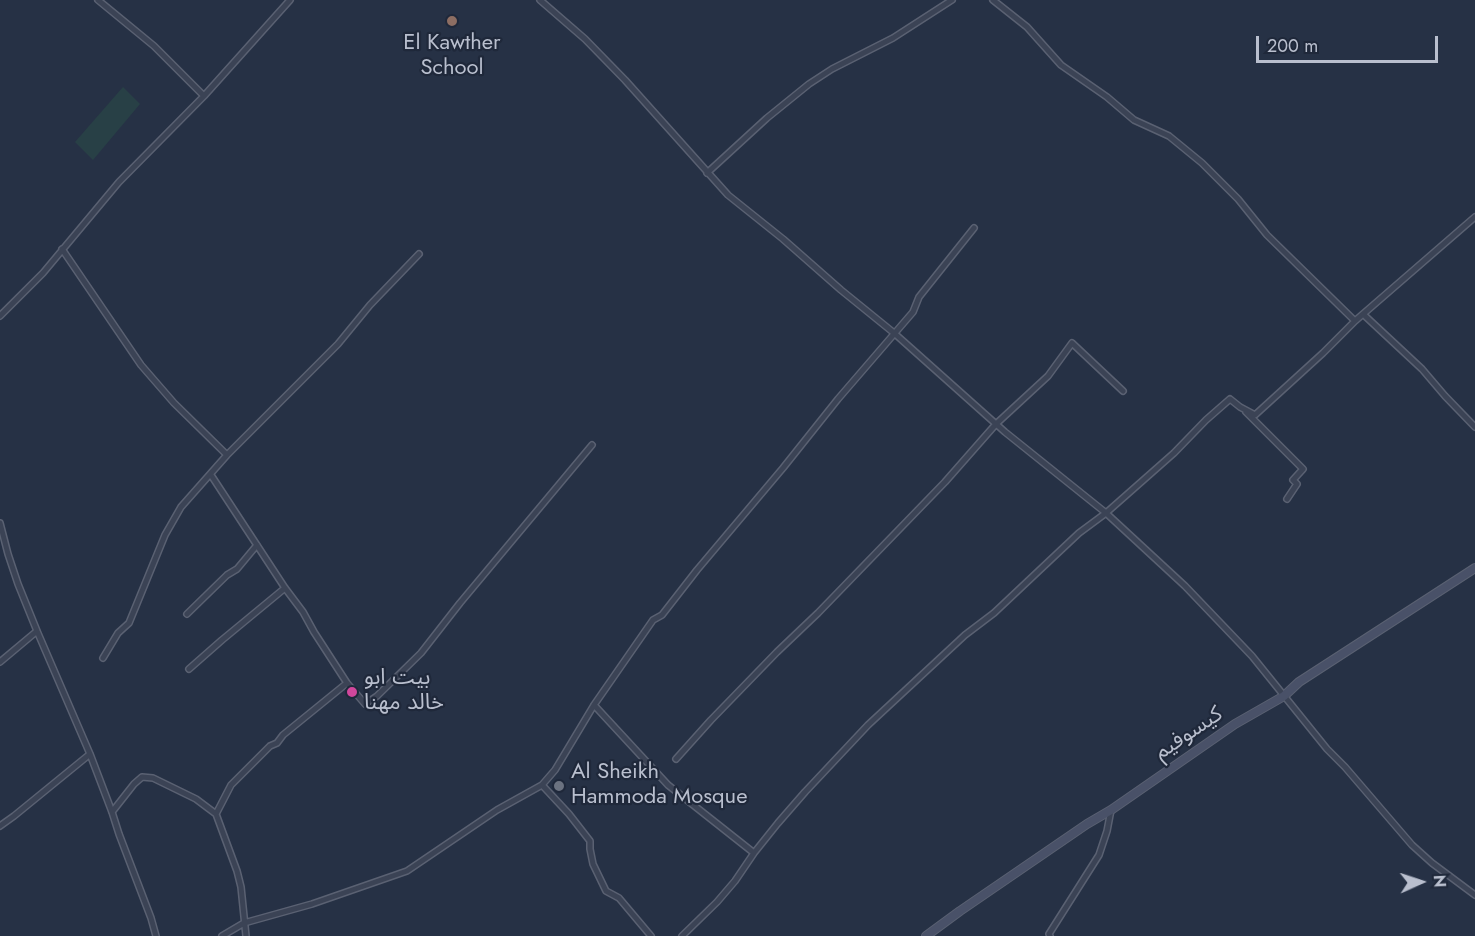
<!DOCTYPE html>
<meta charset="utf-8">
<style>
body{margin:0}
#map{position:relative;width:1475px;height:936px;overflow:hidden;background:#263145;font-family:Jost,sans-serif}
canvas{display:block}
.north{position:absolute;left:1391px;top:852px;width:60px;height:60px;-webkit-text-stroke:4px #1f283a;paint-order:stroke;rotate:87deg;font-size:16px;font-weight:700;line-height:24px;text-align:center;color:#b9bfce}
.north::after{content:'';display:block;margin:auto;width:21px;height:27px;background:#b9bfce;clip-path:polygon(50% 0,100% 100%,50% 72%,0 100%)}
.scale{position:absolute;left:1256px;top:36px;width:182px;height:27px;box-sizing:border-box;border:3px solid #b9bfce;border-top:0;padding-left:8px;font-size:18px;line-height:21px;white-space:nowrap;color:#b9bfce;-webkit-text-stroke:4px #1f283a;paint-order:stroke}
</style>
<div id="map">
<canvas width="1475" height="936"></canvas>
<div class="north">N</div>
<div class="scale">200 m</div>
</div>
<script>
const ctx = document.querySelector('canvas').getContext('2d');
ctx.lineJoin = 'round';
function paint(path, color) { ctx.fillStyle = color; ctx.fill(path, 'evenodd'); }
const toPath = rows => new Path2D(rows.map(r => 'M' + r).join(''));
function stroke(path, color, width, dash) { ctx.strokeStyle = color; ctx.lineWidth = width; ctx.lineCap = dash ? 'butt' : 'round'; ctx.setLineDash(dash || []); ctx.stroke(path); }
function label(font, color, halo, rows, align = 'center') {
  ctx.font = font + ' Jost,"Noto Sans Arabic",sans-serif'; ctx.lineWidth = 4.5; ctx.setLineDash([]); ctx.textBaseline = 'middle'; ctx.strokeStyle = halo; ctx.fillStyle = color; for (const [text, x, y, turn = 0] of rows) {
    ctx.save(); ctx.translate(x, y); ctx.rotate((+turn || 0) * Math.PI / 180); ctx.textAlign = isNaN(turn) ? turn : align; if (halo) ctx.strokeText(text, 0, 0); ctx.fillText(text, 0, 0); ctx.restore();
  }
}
paint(toPath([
 [123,87,140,104,93,160,75,142]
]), '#284046');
const street = toPath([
 [98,0,154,46,204,96],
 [540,0,585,39,625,80,728,195,783,239,841,290,894,333,1005,432,1106,513,1185,586,1252,656,1327,749,1345,767,1412,845,1432,863,1475,895],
 [993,0,1027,27,1061,65,1107,97,1134,120,1169,136,1202,163,1238,199,1267,235,1355,321],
 [707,173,767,118,809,84,832,69,893,38,952,0],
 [62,249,141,365,174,403,227,455],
 [1364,315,1422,369,1445,396,1475,427],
 [0,316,43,273,119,182,204,96,290,0],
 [1246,412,1303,469,1293,480,1297,484,1287,499],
 [211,475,285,588,303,612,314,632,347,683,365,704,377,696,421,653,460,603,592,445],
 [0,523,8,554,18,584,37,631,90,754,112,812,119,834,151,918,156,936],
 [187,614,227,575,237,569,257,545],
 [103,658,118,633,129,623,165,535,181,507,227,455,338,344,370,305,419,254],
 [0,662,37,631],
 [189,669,222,640,285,588],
 [594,705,668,785,754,853],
 [676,759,711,720,777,652,818,613,945,482,996,424,1048,376,1072,343,1123,391],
 [542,785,569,814,590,841,590,849,593,864,606,891,619,898,651,936],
 [112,812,134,784,142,777,153,778,196,799,216,814,231,785,270,746,277,743,283,735,347,683],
 [216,814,237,871,241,887,246,936],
 [0,826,14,816,90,754],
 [222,936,244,923,312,904,407,871,497,810,542,785,555,770,594,705,653,620,662,615,697,570,783,468,838,399,913,312,919,297,974,228],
 [682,936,717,902,735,881,754,853,778,823,805,792,868,725,965,635,994,613,1079,533,1106,513,1174,453,1206,420,1230,399,1240,407,1255,415,1323,353,1355,321,1475,217],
 [1050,936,1049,934,1099,855,1107,831,1111,810]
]);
const secondary = toPath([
 [926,936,960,911,1087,824,1111,810,1235,724,1284,696,1299,682,1475,568]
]);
stroke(street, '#5a6172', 8);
stroke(secondary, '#5a6172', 10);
stroke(street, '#3b4355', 5);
stroke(secondary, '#495168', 8);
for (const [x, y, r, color] of [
 [452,21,6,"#8d6e63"],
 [352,692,6,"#d1479c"],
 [559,786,6,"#6b7280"]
]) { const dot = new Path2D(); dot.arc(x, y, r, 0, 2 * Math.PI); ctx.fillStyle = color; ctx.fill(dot); stroke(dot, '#1f283a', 2); }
label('22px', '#b9bfce', '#1f283a', [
 ["El Kawther",452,44,"center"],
 ["School",452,69,"center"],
 ["بيت ابو",364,679],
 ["خالد مهنا",364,704],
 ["Al Sheikh",571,773],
 ["Hammoda Mosque",571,798]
], 'left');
label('22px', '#b9bfce', '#1f283a', [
 ["كيسوفيم",1189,734,-34]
]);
</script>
